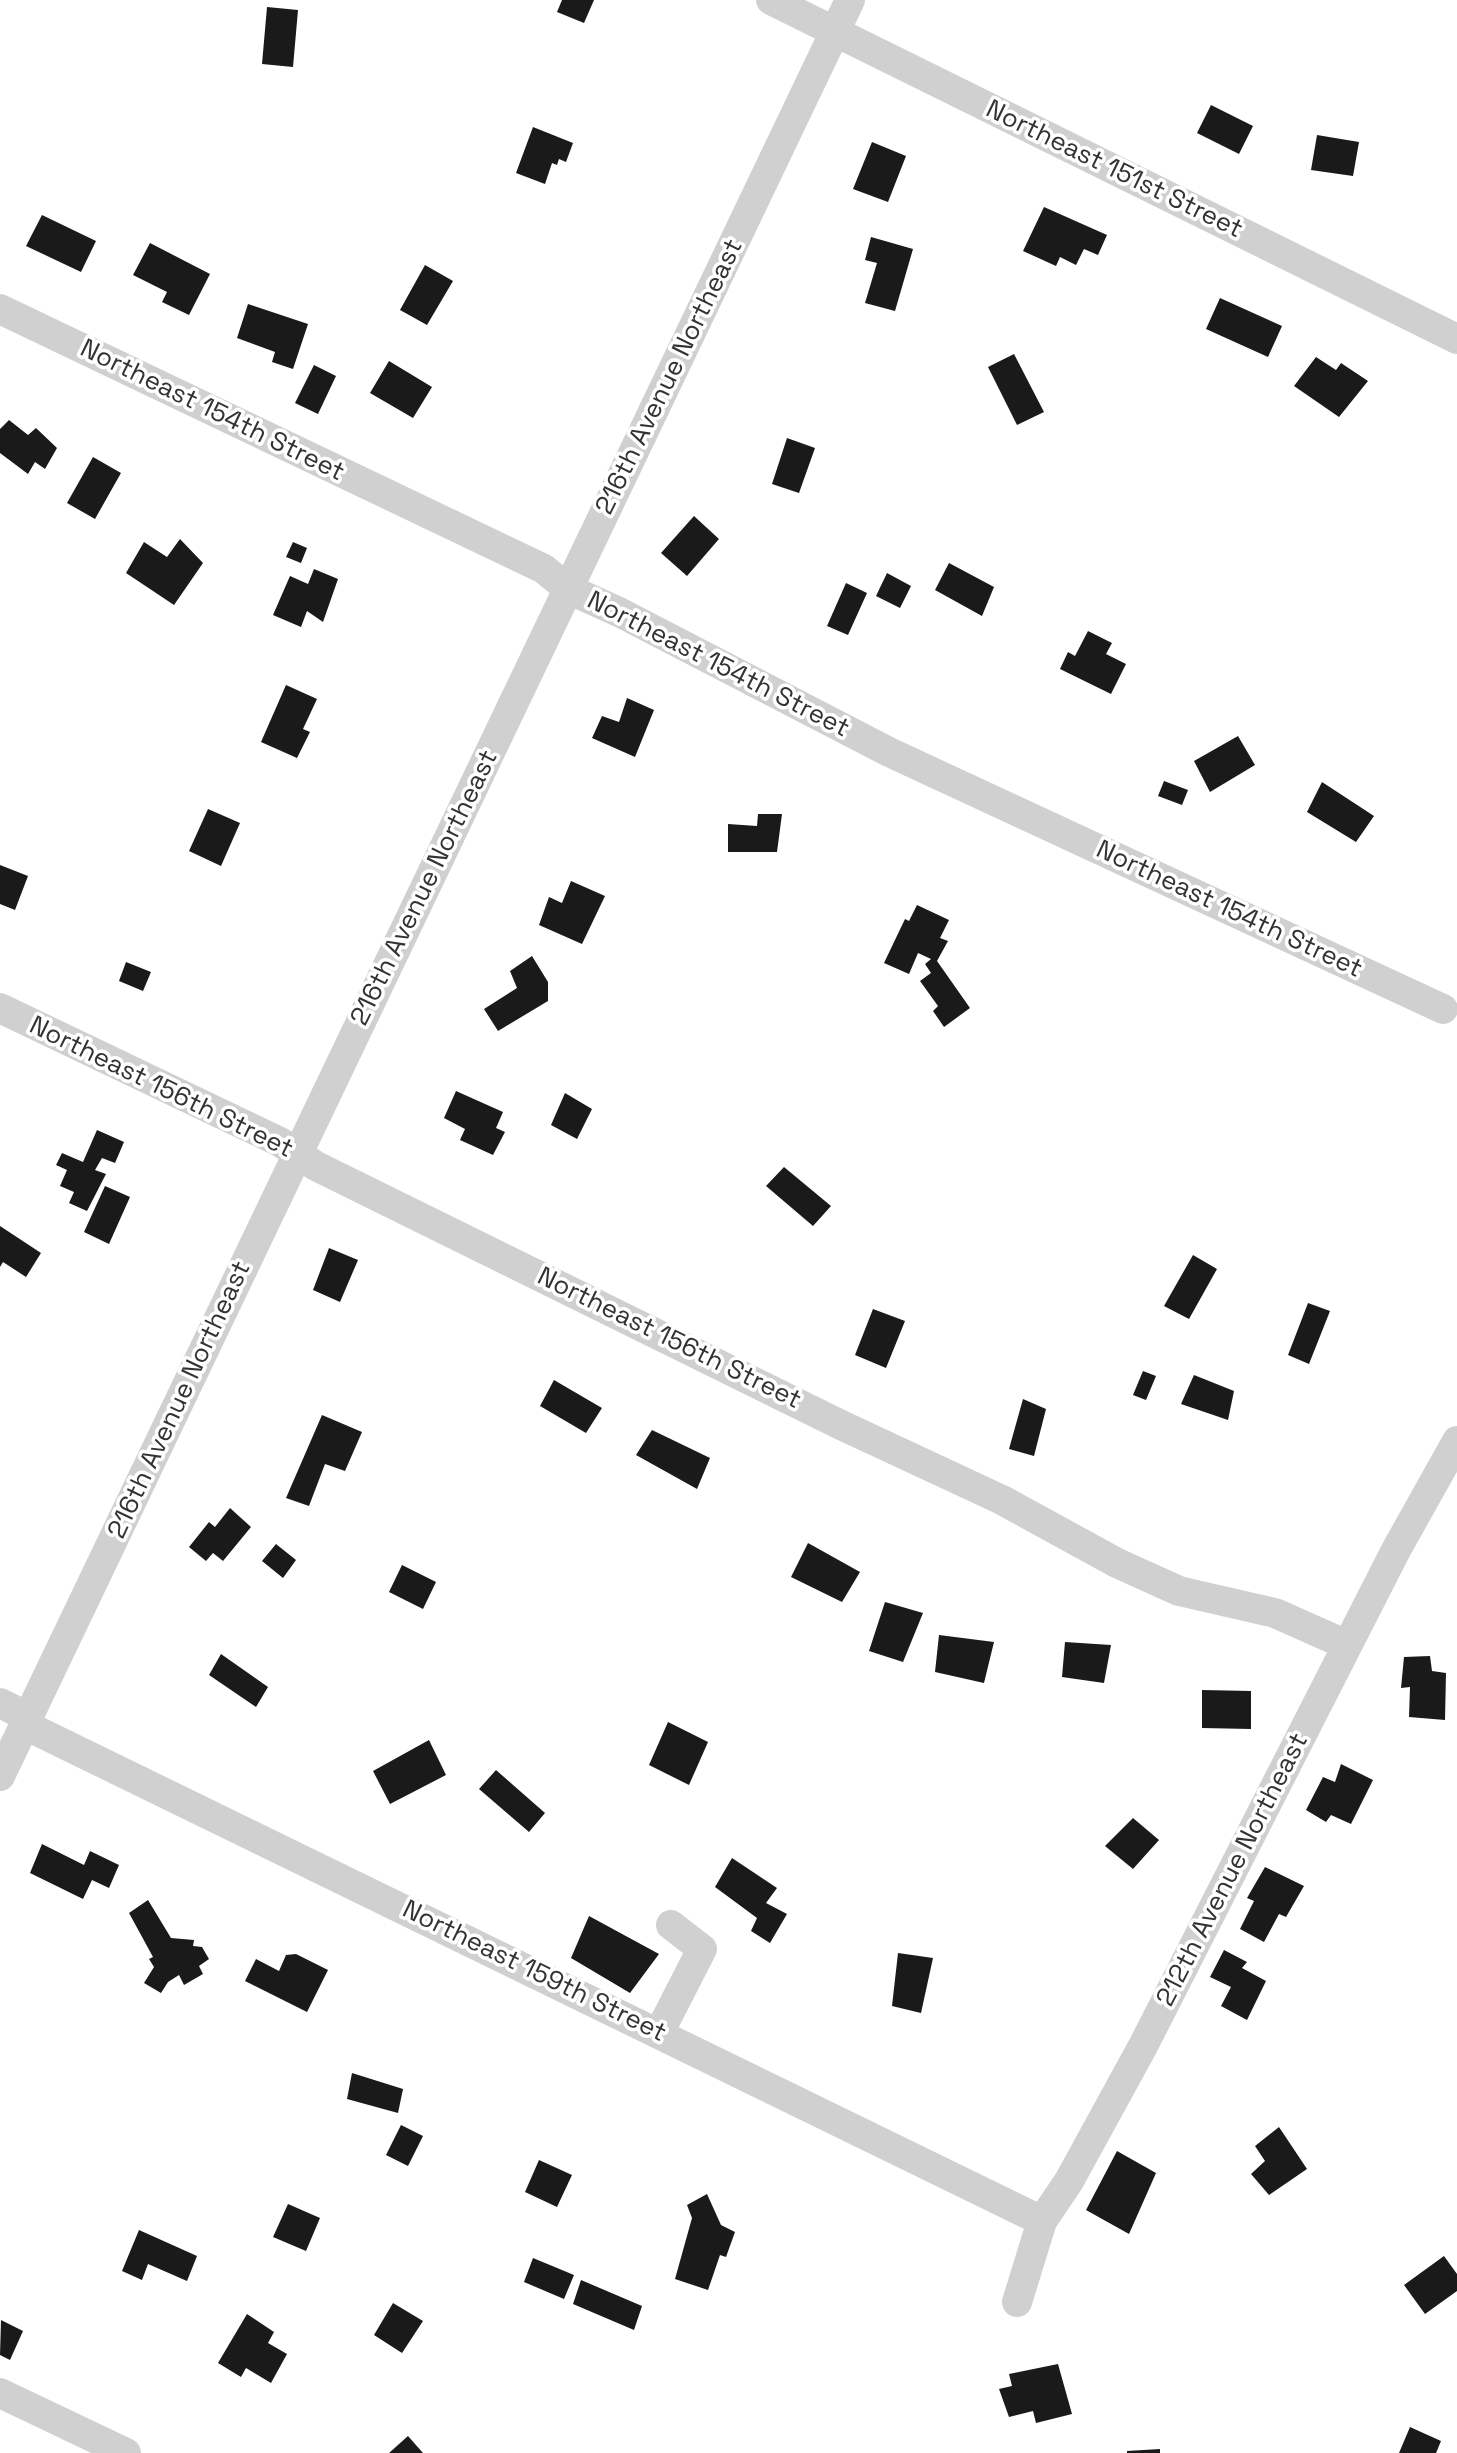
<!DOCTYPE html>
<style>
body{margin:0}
canvas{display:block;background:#fff}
</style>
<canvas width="1457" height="2453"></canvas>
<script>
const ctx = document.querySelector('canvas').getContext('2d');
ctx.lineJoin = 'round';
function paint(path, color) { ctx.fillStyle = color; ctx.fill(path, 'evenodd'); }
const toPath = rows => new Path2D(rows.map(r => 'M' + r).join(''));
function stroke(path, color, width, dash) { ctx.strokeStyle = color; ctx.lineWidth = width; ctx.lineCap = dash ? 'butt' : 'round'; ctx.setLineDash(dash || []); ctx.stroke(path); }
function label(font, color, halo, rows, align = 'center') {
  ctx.font = font + ' "Space Grotesk",sans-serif'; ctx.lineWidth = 7; ctx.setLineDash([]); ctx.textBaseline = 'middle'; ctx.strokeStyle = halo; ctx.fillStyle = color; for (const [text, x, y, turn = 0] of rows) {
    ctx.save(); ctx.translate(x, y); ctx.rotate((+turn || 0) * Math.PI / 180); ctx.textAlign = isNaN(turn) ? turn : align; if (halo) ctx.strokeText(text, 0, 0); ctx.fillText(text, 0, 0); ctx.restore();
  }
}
paint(toPath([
 [562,0,594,0,584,23,557,12],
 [267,7,298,10,293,67,262,64],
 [1211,105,1253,126,1239,154,1197,133],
 [533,127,573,143,566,162,559,159,557,165,552,163,545,184,516,173],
 [1317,135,1359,142,1353,176,1311,170],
 [872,142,906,156,888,202,853,189],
 [1044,207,1107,235,1098,255,1084,249,1076,265,1060,257,1056,266,1023,251],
 [42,215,96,241,81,272,26,246],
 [871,237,913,249,895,311,865,303,877,263,865,260],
 [150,243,210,274,189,315,162,302,167,292,133,275],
 [425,265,453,281,427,325,400,310],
 [1220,298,1282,326,1268,357,1206,329],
 [248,304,308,324,293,369,272,362,275,352,237,338],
 [1014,354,1044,412,1017,425,988,367],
 [1316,357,1336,370,1341,363,1368,381,1339,417,1294,386],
 [389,361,432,387,413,418,370,393],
 [314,365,336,376,318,414,295,403],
 [9,420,28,435,36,428,57,448,45,469,35,462,28,474,0,453,0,429],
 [787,438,815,448,799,493,772,484],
 [93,457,121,473,95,519,67,503],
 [694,516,719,539,687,576,661,553],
 [180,539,203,563,174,605,126,573,144,542,167,557],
 [293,542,307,548,301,563,286,557],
 [949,563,994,587,982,616,935,590],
 [314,569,338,579,323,622,307,611,301,627,273,615,290,576,308,584],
 [887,573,911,586,900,608,876,596],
 [846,583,867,593,848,635,827,626],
 [1088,631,1112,643,1106,654,1126,664,1111,694,1060,669,1068,652,1075,656],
 [286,685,317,699,303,729,310,732,297,758,261,742],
 [627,698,654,710,635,757,592,738,602,716,619,722],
 [1238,736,1255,765,1210,792,1194,761],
 [1164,781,1188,790,1182,805,1158,796],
 [1322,782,1374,816,1356,842,1307,812],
 [208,809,240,823,221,866,189,851],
 [758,814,782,814,777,852,728,852,728,824,757,826],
 [0,865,28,876,15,910,0,904],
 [571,881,605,896,582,944,539,925,549,897,562,903],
 [917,905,949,920,940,938,948,941,937,961,970,1008,944,1027,933,1011,938,1006,920,981,931,973,925,964,931,959,918,953,909,974,884,963,905,919,909,921],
 [532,956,548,982,548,1001,498,1031,484,1009,517,988,510,971],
 [126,962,151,972,143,991,119,981],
 [456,1091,503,1112,496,1128,505,1132,493,1155,460,1140,465,1129,444,1118],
 [565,1093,592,1109,577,1139,551,1125],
 [97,1130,124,1142,115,1163,102,1158,95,1170,106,1174,87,1211,69,1203,74,1192,60,1186,67,1170,56,1165,62,1153,83,1162],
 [784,1167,831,1206,813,1226,766,1186],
 [105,1186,130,1197,109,1244,84,1232],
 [0,1226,41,1253,26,1277,3,1262,0,1267],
 [329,1248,358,1260,340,1302,313,1290],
 [1193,1255,1217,1269,1189,1319,1164,1306],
 [1308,1303,1330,1311,1309,1364,1288,1355],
 [873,1309,905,1321,886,1368,855,1355],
 [1143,1371,1156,1376,1146,1400,1133,1395],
 [1194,1375,1234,1391,1228,1420,1181,1404],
 [554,1380,602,1408,586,1433,540,1406],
 [1023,1399,1046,1409,1034,1456,1009,1449],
 [322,1415,362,1432,345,1471,325,1464,309,1506,286,1498],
 [652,1430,710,1458,697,1489,636,1455],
 [230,1508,251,1527,223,1561,213,1553,206,1561,189,1547,209,1522,215,1527],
 [808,1543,860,1572,842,1602,791,1577],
 [276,1544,296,1560,283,1578,262,1561],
 [402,1565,436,1582,423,1609,389,1592],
 [885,1602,923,1613,903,1662,869,1651],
 [939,1635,994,1642,984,1683,935,1672],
 [1065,1642,1111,1645,1104,1683,1062,1677],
 [221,1654,268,1687,256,1707,209,1675],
 [1430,1656,1432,1671,1446,1673,1445,1720,1409,1717,1410,1687,1401,1688,1404,1657],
 [1202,1690,1251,1691,1251,1729,1202,1728],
 [668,1722,708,1742,689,1785,649,1765],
 [429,1740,446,1775,390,1804,373,1771],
 [1341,1764,1373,1780,1351,1824,1331,1815,1326,1822,1306,1810,1323,1777,1335,1782],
 [496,1770,545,1813,529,1832,479,1789],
 [1133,1818,1159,1840,1133,1869,1105,1846],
 [42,1844,84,1865,90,1851,119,1865,109,1888,92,1880,83,1899,30,1873],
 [732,1858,777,1888,766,1903,787,1914,770,1943,751,1931,757,1918,715,1887],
 [1265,1867,1304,1886,1286,1917,1279,1914,1264,1942,1240,1929,1254,1901,1247,1898],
 [148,1900,171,1938,194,1940,193,1946,202,1947,209,1959,199,1966,203,1974,184,1985,179,1975,168,1982,161,1993,144,1983,154,1967,149,1959,153,1957,129,1913],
 [589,1916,659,1954,630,1993,571,1958],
 [1224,1950,1247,1962,1242,1968,1266,1981,1247,2020,1221,2006,1231,1987,1210,1977],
 [898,1953,933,1958,921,2013,892,2006],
 [296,1954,328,1970,307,2012,245,1981,256,1959,279,1971,286,1955],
 [352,2073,403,2089,398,2113,347,2099],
 [401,2125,423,2136,408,2166,386,2155],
 [1279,2127,1307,2169,1269,2195,1251,2174,1265,2161,1255,2146],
 [1117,2151,1156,2173,1129,2234,1086,2210],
 [539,2160,572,2175,557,2207,525,2192],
 [707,2194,721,2225,735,2232,726,2257,720,2255,708,2290,675,2279,692,2218,687,2205],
 [288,2204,320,2218,306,2251,273,2237],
 [139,2230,197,2256,187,2281,148,2264,142,2280,122,2271],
 [1444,2256,1457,2274,1457,2291,1425,2314,1404,2285],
 [533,2258,574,2275,564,2299,524,2282],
 [581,2280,642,2306,634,2330,573,2304],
 [393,2303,423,2321,402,2353,374,2335],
 [247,2314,274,2332,268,2343,287,2354,271,2383,246,2368,241,2377,218,2363],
 [1,2320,23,2331,10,2360,0,2355],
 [1058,2364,1072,2414,1036,2423,1033,2411,1009,2417,999,2389,1012,2386,1009,2374],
 [1410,2427,1441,2441,1436,2453,1399,2453],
 [408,2436,423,2453,389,2453],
 [1160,2449,1160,2453,1127,2453,1127,2451]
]), '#1a1a1a');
stroke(toPath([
 [771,0,1457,339],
 [0,309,544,569,568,589,619,612,889,752,1443,1009],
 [0,1008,280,1142,316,1166,839,1424,1002,1500,1117,1563,1179,1591,1275,1613,1347,1645],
 [0,1703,28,1717],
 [25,1725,1042,2221],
 [0,1776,850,0],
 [659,2033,702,1949,671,1925],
 [1017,2302,1042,2221,1069,2181,1143,2046,1396,1550,1457,1441],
 [0,2393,126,2453]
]), '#d0d0d0', 30);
label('26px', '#333', '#fff', [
 ["Northeast 151st Street",1114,170,26],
 ["216th Avenue Northeast",670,377,-64],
 ["Northeast 154th Street",212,411,26],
 ["Northeast 154th Street",718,665,27],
 ["216th Avenue Northeast",425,888,-64],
 ["Northeast 154th Street",1229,910,25],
 ["Northeast 156th Street",161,1088,26],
 ["Northeast 156th Street",669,1339,26],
 ["216th Avenue Northeast",180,1400,-65],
 ["212th Avenue Northeast",1233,1870,-63],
 ["Northeast 159th Street",534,1972,26]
]);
</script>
